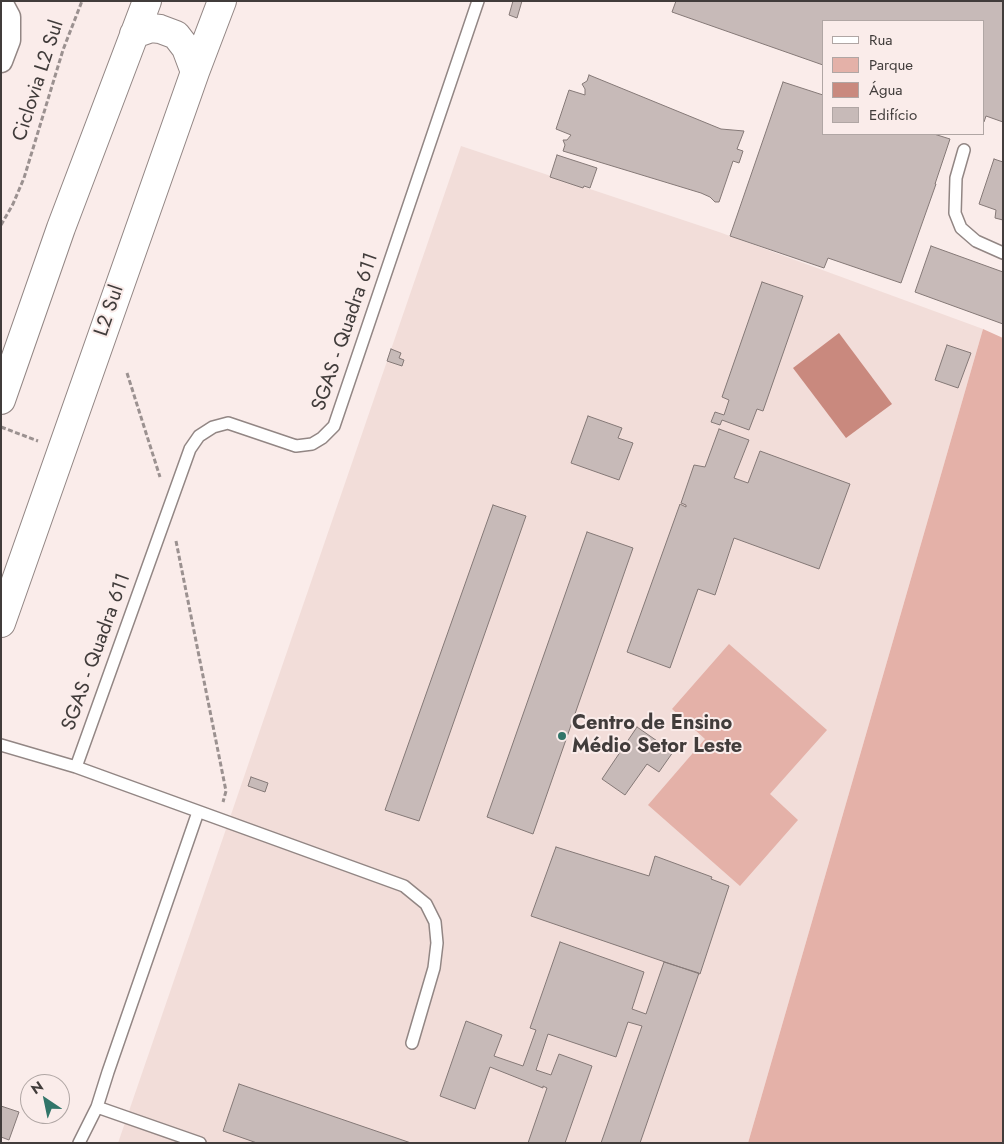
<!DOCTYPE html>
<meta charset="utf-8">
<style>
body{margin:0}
#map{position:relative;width:1004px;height:1144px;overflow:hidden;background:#faecea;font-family:Jost,sans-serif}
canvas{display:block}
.frame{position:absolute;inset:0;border:2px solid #413c3b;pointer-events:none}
.legend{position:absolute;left:822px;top:20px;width:162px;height:115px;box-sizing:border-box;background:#faecea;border:1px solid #b0a6a4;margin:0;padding:6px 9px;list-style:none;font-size:15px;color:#413c3b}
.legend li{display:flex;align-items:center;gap:10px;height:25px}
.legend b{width:25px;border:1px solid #b0a6a4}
.north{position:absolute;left:20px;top:1074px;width:50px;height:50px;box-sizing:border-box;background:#faecea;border:1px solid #b0a6a4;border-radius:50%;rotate:326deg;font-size:14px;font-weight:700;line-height:20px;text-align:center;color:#413c3b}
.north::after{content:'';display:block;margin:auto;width:18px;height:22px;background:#317569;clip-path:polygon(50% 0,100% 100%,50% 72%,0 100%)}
</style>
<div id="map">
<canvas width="1004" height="1144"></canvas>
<div class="frame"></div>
<ul class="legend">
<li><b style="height:6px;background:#fff"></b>Rua</li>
<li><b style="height:14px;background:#e4b1a8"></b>Parque</li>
<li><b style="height:14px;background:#c9897e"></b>Água</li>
<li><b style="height:14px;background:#c7bab8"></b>Edifício</li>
</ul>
<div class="north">N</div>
</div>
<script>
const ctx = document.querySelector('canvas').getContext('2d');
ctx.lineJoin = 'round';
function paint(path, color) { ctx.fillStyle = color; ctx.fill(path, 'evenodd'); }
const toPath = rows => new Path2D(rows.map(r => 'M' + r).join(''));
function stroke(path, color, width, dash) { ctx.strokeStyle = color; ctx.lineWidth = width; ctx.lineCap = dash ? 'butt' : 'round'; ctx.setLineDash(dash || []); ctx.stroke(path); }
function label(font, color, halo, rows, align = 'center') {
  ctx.font = font + ' Jost,sans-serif'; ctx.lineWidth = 4; ctx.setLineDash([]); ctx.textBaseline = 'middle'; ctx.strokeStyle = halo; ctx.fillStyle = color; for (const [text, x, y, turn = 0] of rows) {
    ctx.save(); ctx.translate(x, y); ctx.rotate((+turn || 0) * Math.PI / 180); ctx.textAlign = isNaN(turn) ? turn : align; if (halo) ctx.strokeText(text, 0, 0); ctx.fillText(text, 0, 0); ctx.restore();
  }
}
paint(toPath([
 [461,146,719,232,983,329,748,1143,118,1143]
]), '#f2ddd9');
paint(toPath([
 [983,329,1003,338,1003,1143,748,1143],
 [729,644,827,730,770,794,798,820,740,886,648,805,705,739,672,709]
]), '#e4b1a8');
paint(toPath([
 [839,333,892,404,846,438,793,368]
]), '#c9897e');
const building = toPath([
 [513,1,522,1,517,18,509,15,513,1],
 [676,1,1003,1,1003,122,986,116,984,122,983,122,983,21,823,21,823,65,672,12,676,1],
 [589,75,721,129,744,131,737,149,743,151,739,163,733,161,719,202,715,202,710,197,701,193,563,151,565,145,563,140,567,140,571,135,556,129,569,90,585,95,585,89,582,84,587,81,589,75],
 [783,82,823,95,823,134,934,134,950,139,935,184,936,184,901,283,828,258,824,268,730,236,783,82],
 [557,155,597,168,590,188,584,186,583,188,550,177,557,155],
 [994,159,1003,162,1003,220,995,218,996,210,979,204,994,159],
 [931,246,1003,272,1003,324,915,292,931,246],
 [762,282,803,296,763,411,757,409,749,430,722,420,720,425,711,422,715,412,724,415,729,400,722,397,762,282],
 [947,345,971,353,958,388,935,380,947,345],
 [391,349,401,353,399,358,404,360,402,366,387,361,391,349],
 [588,416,622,428,618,438,633,443,619,480,571,463,588,416],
 [719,429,749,440,734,478,748,483,760,451,850,484,819,569,734,538,715,595,698,589,670,668,627,652,680,504,686,507,686,505,681,503,694,465,705,467,719,429],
 [493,505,526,516,419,821,385,810,493,505],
 [587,532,633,548,533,834,487,817,587,532],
 [637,727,673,752,659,772,647,764,625,795,602,779,637,727],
 [251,777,268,783,265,792,248,786,251,777],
 [556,847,649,876,655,856,712,877,711,879,729,886,700,974,531,916,556,847],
 [560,942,644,972,632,1009,646,1014,664,962,699,973,640,1143,601,1143,642,1026,628,1022,616,1057,548,1034,536,1070,551,1075,559,1054,592,1066,565,1143,528,1143,547,1088,543,1086,543,1088,490,1067,475,1109,440,1096,466,1021,502,1035,494,1056,523,1066,536,1030,530,1028,560,942],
 [239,1084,411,1143,257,1143,223,1131,239,1084],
 [1,1106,19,1112,9,1140,1,1137,1,1106]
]);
paint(building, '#c7bab8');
stroke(building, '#857977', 1);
const lane = toPath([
 [964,150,956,178,955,213,961,228,976,241,1003,253],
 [1,745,76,767,404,886,426,904,435,922,437,943,434,968,412,1043],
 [76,767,190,449,199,436,213,427,228,423,296,446,312,444,322,438,334,426,478,1],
 [97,1107,200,1143],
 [79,1143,97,1107,108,1072,198,812]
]);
const street = toPath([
 [1,2,9,17,9,40,1,61]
]);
const primary = toPath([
 [134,34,151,28,160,29,176,35,186,48,195,72],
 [1,400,61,228,147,1],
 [1,623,195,72,222,1]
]);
stroke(lane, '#928684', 14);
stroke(street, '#928684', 25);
stroke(primary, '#928684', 30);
stroke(toPath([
 [1,225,13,204,24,178,63,50,82,1],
 [127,373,160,477],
 [1,427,38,441],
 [176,541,226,791,223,802]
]), '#9b9190', 3, [5, 2.5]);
stroke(lane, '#fff', 11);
stroke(street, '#fff', 22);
stroke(primary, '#fff', 28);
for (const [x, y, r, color] of [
 [562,736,5,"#317569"]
]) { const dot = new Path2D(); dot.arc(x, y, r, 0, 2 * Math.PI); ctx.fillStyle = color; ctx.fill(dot); stroke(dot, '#faecea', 2); }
label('20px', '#413c3b', '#faecea', [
 ["Ciclovia L2 Sul",39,81,-72],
 ["L2 Sul",110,311,-71],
 ["SGAS - Quadra 611",346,332,-71],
 ["SGAS - Quadra 611",97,652,-70]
]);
label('bold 20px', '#413c3b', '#faecea', [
 ["Centro de Ensino",572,724],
 ["Médio Setor Leste",572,747]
], 'left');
</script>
